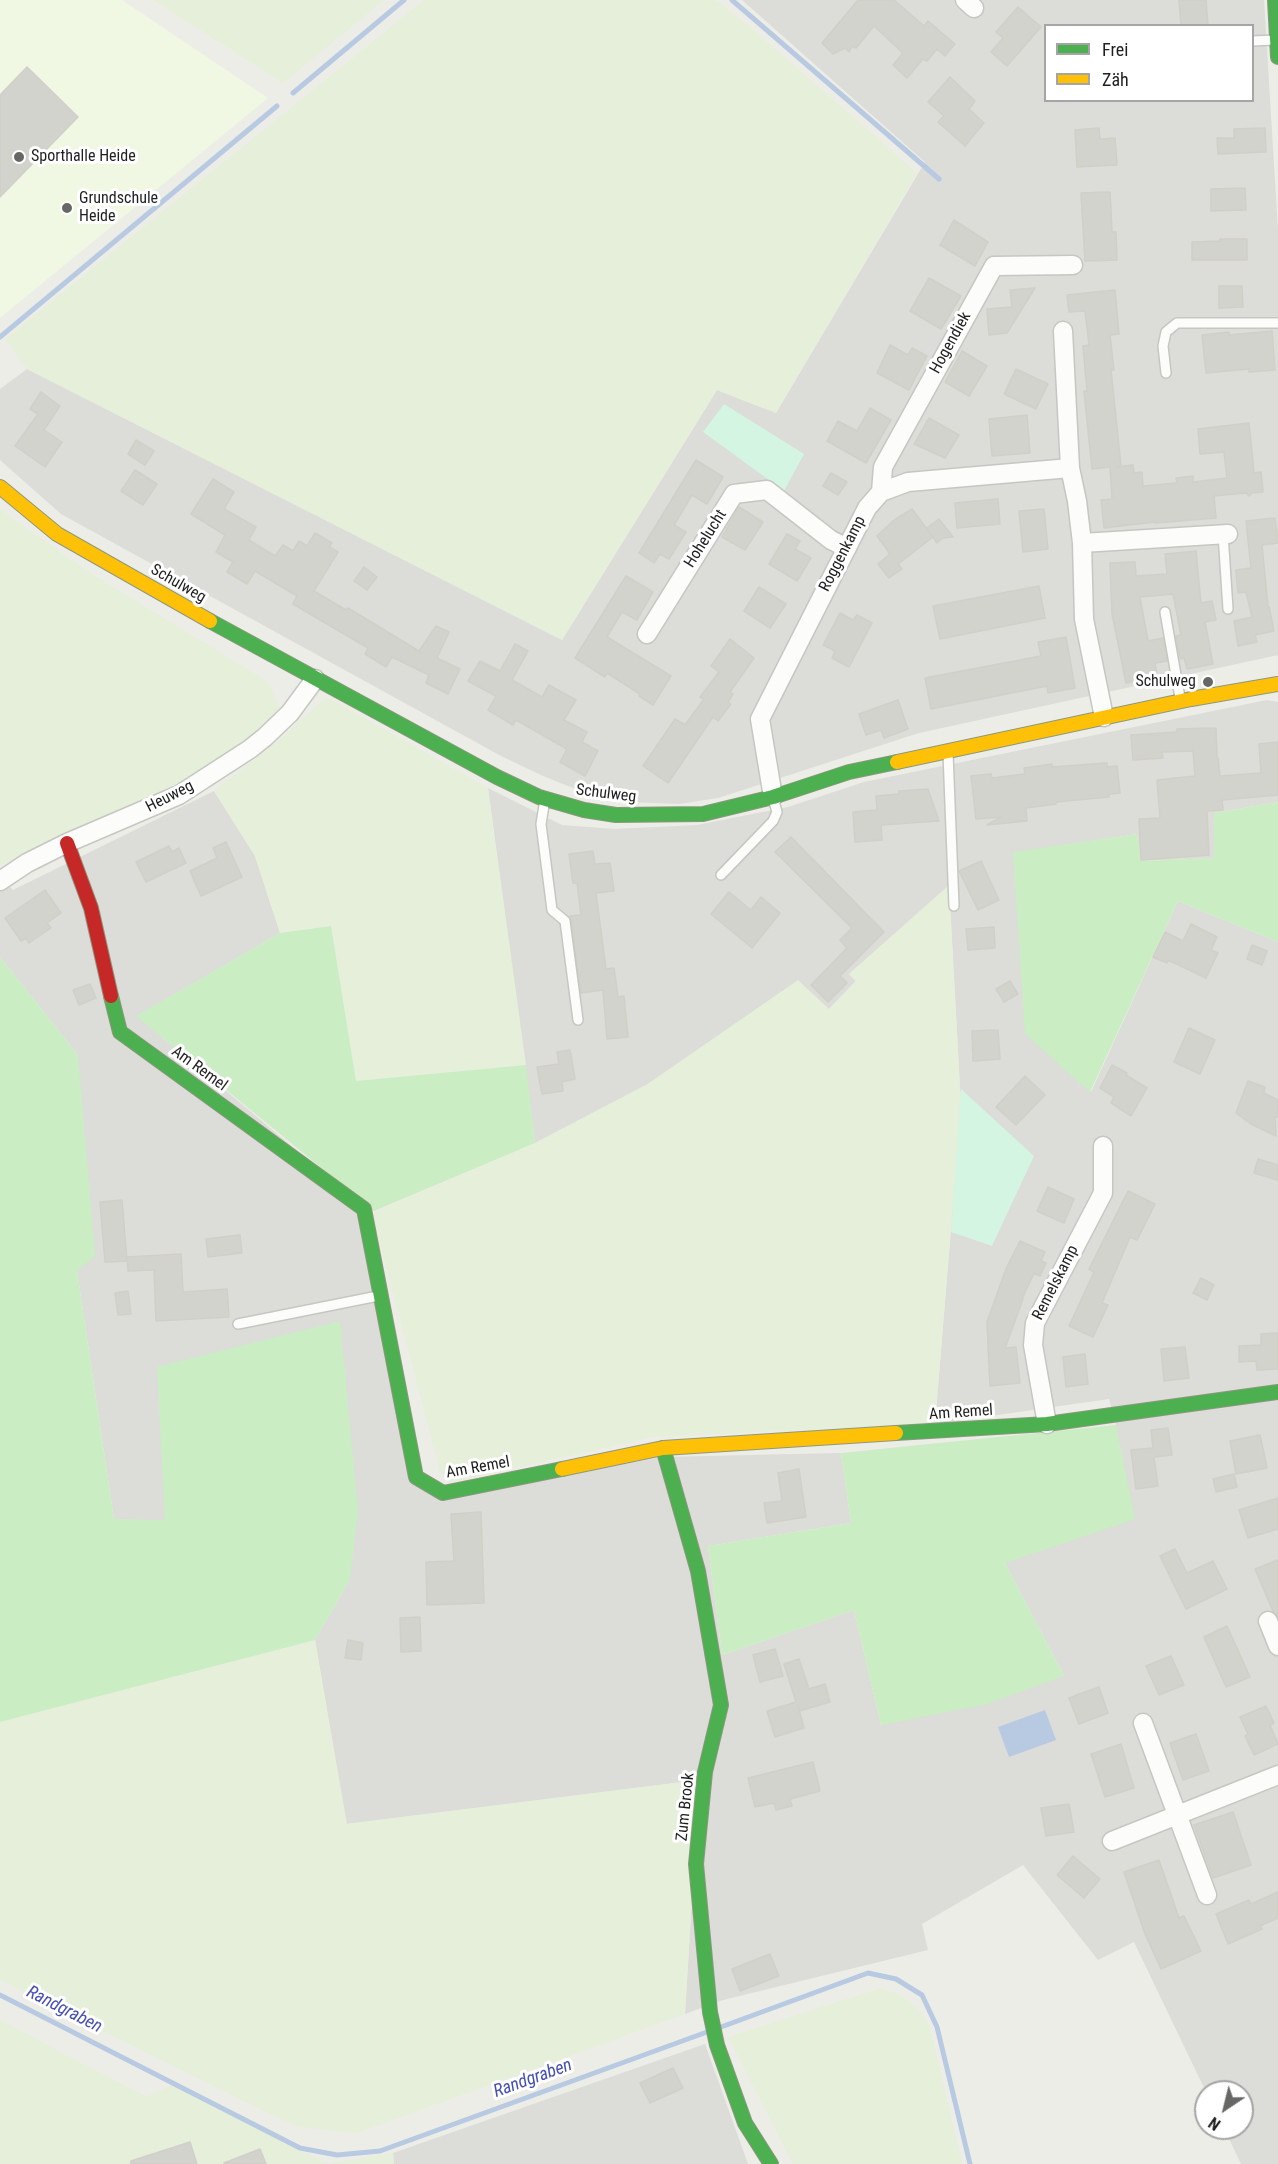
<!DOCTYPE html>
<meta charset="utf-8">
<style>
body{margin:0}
#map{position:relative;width:1278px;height:2164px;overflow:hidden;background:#edede7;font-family:"Roboto Condensed",sans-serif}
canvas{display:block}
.legend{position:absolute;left:1044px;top:24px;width:210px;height:78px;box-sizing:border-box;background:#fff;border:2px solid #a5a5a5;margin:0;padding:8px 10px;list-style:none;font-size:18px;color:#1f1f1f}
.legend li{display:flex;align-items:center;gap:12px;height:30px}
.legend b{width:30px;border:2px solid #a5a5a5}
.north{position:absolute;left:1194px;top:2080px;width:60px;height:60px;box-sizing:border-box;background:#fff;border:2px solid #a5a5a5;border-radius:50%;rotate:215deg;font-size:16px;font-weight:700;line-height:24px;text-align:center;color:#1f1f1f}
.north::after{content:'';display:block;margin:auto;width:21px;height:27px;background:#676765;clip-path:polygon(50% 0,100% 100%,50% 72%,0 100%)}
</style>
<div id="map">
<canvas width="1278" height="2164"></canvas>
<ul class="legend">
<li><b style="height:8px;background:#4caf50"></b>Frei</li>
<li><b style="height:8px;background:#ffc107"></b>Zäh</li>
</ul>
<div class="north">N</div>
</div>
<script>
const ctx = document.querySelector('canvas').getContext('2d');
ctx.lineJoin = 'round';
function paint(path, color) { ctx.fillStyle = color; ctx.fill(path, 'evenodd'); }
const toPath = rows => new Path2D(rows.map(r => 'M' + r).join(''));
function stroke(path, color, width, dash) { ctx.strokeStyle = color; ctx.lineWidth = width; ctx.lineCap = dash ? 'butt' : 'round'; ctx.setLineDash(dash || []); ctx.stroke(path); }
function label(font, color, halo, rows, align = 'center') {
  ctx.font = font + ' "Roboto Condensed",sans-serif'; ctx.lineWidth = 6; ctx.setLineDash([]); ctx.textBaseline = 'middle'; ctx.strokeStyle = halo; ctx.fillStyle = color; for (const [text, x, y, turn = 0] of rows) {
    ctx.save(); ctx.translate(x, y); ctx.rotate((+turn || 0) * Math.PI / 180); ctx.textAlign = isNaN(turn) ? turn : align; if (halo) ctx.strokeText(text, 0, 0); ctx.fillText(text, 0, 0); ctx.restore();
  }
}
paint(toPath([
 [742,0,1264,0,1278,230,1278,655,919,733,718,798,679,804,626,802,593,796,543,776,501,756,61,514,0,460,0,389,27,369,562,640,717,390,776,413,925,162],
 [1046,26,1252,26,1252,100,1046,100],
 [1267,700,1278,702,1278,802,1214,813,1215,858,1140,861,1137,834,1013,853,1091,1092,1178,901,1278,942,1278,2164,1241,2164,1224,2128,1242,2128,1242,2092,1206,2092,1134,1942,1098,1960,1023,1865,922,1924,928,1950,723,2000,685,2014,699,1780,346,1824,315,1640,350,1579,165,1521,114,1519,77,1271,78,1055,0,957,0,878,13,890,214,791,255,856,280,933,137,1016,370,1212,412,1481,442,1496,663,1457,841,1453,851,1523,708,1546,722,1655,854,1610,881,1725,1064,1676,1005,1563,1116,1425,1109,1399,935,1424,961,1106,949,886,849,974,856,981,829,1009,646,1085,535,1143,488,788,562,825,614,829,697,825,788,807,864,782],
 [705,2044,748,2164,394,2164,393,2153]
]), '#dcdcd8');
paint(toPath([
 [0,0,122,0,268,98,0,318]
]), '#f0f7e2');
paint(toPath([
 [153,0,384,0,283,83],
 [424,0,716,0,749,26,917,173,776,413,717,390,562,640,27,369,5,339],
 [0,508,20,524,95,576,267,681,282,712,177,790,0,866],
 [325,698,336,702,488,788,526,1065,356,1081,331,926,280,933,255,856,214,791,277,742],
 [949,885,961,1106,935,1424,652,1437,463,1480,449,1481,440,1471,372,1213,535,1143,646,1085,798,980,829,1009,856,981,849,974],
 [315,1640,347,1824,699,1780,685,2014,357,2133,297,2127,0,1980,0,1722],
 [881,1988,902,1996,919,2010,930,2027,962,2164,793,2164,728,2037],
 [0,2020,147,2097,172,2085,328,2164,393,2153,394,2164,0,2164]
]), '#e6efd9');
paint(toPath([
 [1278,802,1278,942,1178,901,1090,1092,1025,1034,1013,852,1137,834,1141,861,1214,858,1214,813],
 [331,926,356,1081,526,1065,535,1143,374,1211,136,1016,280,933],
 [0,957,78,1055,95,1256,77,1271,114,1519,165,1520,157,1367,340,1321,358,1510,350,1579,315,1640,0,1722],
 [1116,1425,1135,1519,1005,1563,1064,1676,987,1704,881,1725,854,1610,722,1655,708,1546,851,1523,841,1453]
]), '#caedc4');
paint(toPath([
 [724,404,804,454,784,491,703,432],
 [961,1089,1034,1156,992,1246,951,1232]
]), '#d4f5e2');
paint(toPath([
 [1045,1710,1056,1740,1009,1757,998,1727]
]), '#b8c9e2');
stroke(toPath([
 [732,0,939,179],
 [293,93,404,0],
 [0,337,277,106],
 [0,1995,300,2148,337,2155,380,2151,707,2032],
 [721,2027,868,1973,896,1979,922,1995,937,2027,970,2164]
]), '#b8c9e2', 5);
const building = toPath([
 [858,0,894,0,924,26,928,21,955,44,945,56,937,49,927,61,923,59,907,78,893,65,903,53,874,26,856,48,852,46,849,52,845,48,833,54,822,43,858,0],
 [1179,0,1206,0,1208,26,1181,26,1179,0],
 [1018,7,1041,27,1007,66,991,52,1003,38,996,32,1018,7],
 [27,67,78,117,0,197,0,95,27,67],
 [950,77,975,101,969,109,984,123,965,146,938,122,944,116,928,102,950,77],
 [1099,128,1100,139,1115,138,1117,165,1077,167,1075,130,1099,128],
 [1265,128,1266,152,1218,154,1217,138,1234,138,1234,129,1265,128],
 [1245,188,1246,210,1211,211,1211,189,1245,188],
 [1110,192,1112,232,1116,232,1117,260,1085,261,1081,193,1110,192],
 [954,220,988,242,975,266,940,245,954,220],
 [1220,239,1247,239,1247,260,1192,260,1192,242,1220,241,1220,239],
 [929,278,961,296,941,329,910,311,929,278],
 [1219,286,1242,286,1243,307,1219,308,1219,286],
 [1035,288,1007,333,989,335,987,309,1012,307,1010,290,1035,288],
 [1115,290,1119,334,1110,335,1114,370,1111,370,1121,466,1116,467,1133,465,1134,473,1142,472,1143,486,1177,483,1176,478,1193,476,1193,482,1227,478,1224,452,1200,454,1198,429,1249,423,1254,473,1261,472,1263,492,1252,493,1249,496,1246,493,1214,496,1216,518,1155,523,1155,522,1104,528,1101,500,1112,499,1110,467,1092,469,1084,391,1087,391,1083,346,1089,345,1085,311,1069,312,1067,295,1115,290],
 [1272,331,1275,370,1249,372,1249,369,1206,373,1202,335,1229,332,1229,335,1272,331],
 [890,345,908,355,912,348,927,356,909,390,877,373,890,345],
 [962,351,987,366,969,396,945,382,962,351],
 [1016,369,1048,384,1036,409,1004,394,1016,369],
 [41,392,60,406,44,430,62,442,45,467,15,446,38,414,30,409,41,392],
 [870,408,891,420,866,463,827,441,838,421,857,431,870,408],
 [1027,415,1030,453,992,456,989,419,1027,415],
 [929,418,959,435,945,458,914,444,929,418],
 [136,440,154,451,145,465,128,454,136,440],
 [696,460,723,477,707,504,692,495,674,525,686,532,669,559,660,554,654,563,639,553,696,460],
 [135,470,157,484,143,505,121,491,135,470],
 [831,473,847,482,838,495,823,486,831,473],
 [213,479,234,492,224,509,256,527,249,540,275,556,283,545,293,551,299,541,307,546,315,533,332,543,329,547,338,552,314,591,346,610,348,608,419,651,436,626,449,632,437,658,460,669,448,694,426,683,429,675,392,657,386,667,365,654,368,648,293,604,297,596,255,571,247,584,227,572,233,562,216,552,225,535,191,514,213,479],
 [998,499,1000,524,957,528,955,503,998,499],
 [739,507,763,522,745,550,722,537,739,507],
 [912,509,933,537,898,564,902,569,889,578,878,564,890,554,877,536,893,521,912,509],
 [1044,509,1048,549,1023,552,1019,511,1044,509],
 [1275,518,1278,543,1262,545,1268,607,1269,607,1274,631,1255,635,1257,642,1238,646,1234,621,1252,617,1246,592,1238,593,1236,570,1251,568,1246,521,1275,518],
 [939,519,953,537,943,538,937,543,927,528,939,519],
 [787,534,800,541,795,549,811,558,797,581,769,564,787,534],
 [1196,551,1201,603,1212,601,1216,620,1205,622,1213,664,1187,669,1184,658,1180,659,1176,636,1181,635,1173,594,1140,597,1148,641,1163,638,1167,661,1155,663,1157,676,1126,683,1112,614,1110,563,1135,562,1136,576,1167,574,1165,554,1196,551],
 [364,567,377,577,367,590,354,581,364,567],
 [626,576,653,592,637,620,622,612,607,637,671,676,653,705,639,696,640,694,607,673,605,677,575,658,626,576],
 [1039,586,1045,618,940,639,933,606,1039,586],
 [759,587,786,604,770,628,744,611,759,587],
 [840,613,853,620,857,615,872,623,849,667,832,658,835,651,823,645,840,613],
 [1066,637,1075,688,1048,693,1047,686,931,709,925,678,1041,656,1038,642,1066,637],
 [730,639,754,658,730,692,733,694,728,702,731,704,718,721,713,717,668,783,643,766,675,719,685,725,704,699,700,697,719,672,711,666,730,639],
 [515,644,528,651,512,680,542,697,549,685,576,700,564,720,587,732,582,742,598,751,585,776,560,762,567,749,516,720,513,725,488,710,496,696,468,681,480,661,500,671,515,644],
 [898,700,908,729,884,738,881,730,866,735,859,714,898,700],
 [1216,728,1217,758,1218,758,1220,776,1261,773,1259,744,1278,742,1278,795,1222,800,1223,810,1207,811,1209,855,1141,860,1139,819,1160,818,1157,780,1195,776,1193,751,1162,752,1163,758,1133,760,1131,735,1177,732,1177,729,1216,728],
 [1107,763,1107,767,1117,766,1120,793,1109,794,1109,797,1056,802,1056,804,1026,808,1027,821,987,825,1001,817,976,819,971,776,991,774,992,778,1025,774,1024,768,1052,764,1052,767,1107,763],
 [928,789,939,821,881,825,882,840,855,842,853,812,877,810,876,796,899,794,899,791,928,789],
 [791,837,884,932,840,976,847,983,828,1002,811,985,847,948,840,940,852,928,775,852,791,837],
 [226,842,242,877,201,896,190,871,217,858,213,848,226,842],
 [169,846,172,852,179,848,186,863,146,882,136,862,169,846],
 [593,851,595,864,610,863,614,891,596,893,606,969,614,968,618,997,624,996,628,1037,607,1039,603,990,581,993,570,916,581,915,577,883,573,883,569,854,593,851],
 [981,861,999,900,978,910,959,871,981,861],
 [45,890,61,913,47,923,51,928,29,943,26,938,21,941,5,918,45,890],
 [729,892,751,910,761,897,780,913,752,948,711,914,729,892],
 [1191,924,1217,937,1211,950,1218,953,1206,978,1168,960,1167,963,1153,957,1165,932,1183,941,1191,924],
 [994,927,995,948,968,950,966,929,994,927],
 [1252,945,1267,951,1262,965,1247,959,1252,945],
 [1010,981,1018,994,1004,1002,996,989,1010,981],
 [90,984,96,998,79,1005,73,990,90,984],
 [1189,1028,1215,1040,1200,1074,1174,1062,1189,1028],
 [998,1030,1000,1059,973,1061,972,1031,998,1030],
 [570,1050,575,1079,562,1082,563,1091,542,1094,537,1067,559,1064,557,1052,570,1050],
 [1112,1065,1127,1073,1126,1075,1147,1088,1131,1116,1111,1103,1114,1097,1100,1088,1112,1065],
 [1025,1076,1045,1095,1016,1125,996,1107,1025,1076],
 [1248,1081,1265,1087,1264,1093,1278,1100,1278,1117,1275,1117,1276,1136,1251,1124,1236,1113,1248,1081],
 [1258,1159,1278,1165,1278,1180,1254,1173,1258,1159],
 [1048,1187,1074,1199,1064,1223,1037,1211,1048,1187],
 [1128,1191,1155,1204,1137,1240,1130,1237,1102,1303,1108,1305,1093,1337,1069,1326,1094,1272,1089,1269,1128,1191],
 [122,1200,127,1261,105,1262,100,1202,122,1200],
 [240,1235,242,1253,208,1257,206,1239,240,1235],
 [1020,1241,1045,1252,1041,1261,1046,1263,1040,1276,1034,1273,1022,1299,1023,1299,1005,1348,1016,1347,1020,1383,990,1386,987,1322,1006,1269,1020,1241],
 [181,1254,183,1292,227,1289,229,1317,156,1321,154,1270,128,1271,127,1257,181,1254],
 [1201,1278,1214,1285,1207,1300,1193,1293,1201,1278],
 [128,1291,131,1314,118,1315,115,1293,128,1291],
 [1278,1333,1278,1369,1257,1370,1256,1361,1239,1362,1239,1346,1261,1345,1261,1334,1278,1333],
 [1185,1347,1189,1378,1164,1381,1161,1349,1185,1347],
 [1085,1354,1088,1384,1066,1387,1063,1357,1085,1354],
 [1168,1428,1172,1455,1154,1457,1158,1486,1136,1489,1131,1450,1153,1448,1151,1430,1168,1428],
 [1260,1435,1267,1468,1236,1474,1230,1441,1260,1435],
 [799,1469,806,1517,767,1523,764,1503,782,1501,778,1473,799,1469],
 [1234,1474,1237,1487,1216,1492,1213,1479,1234,1474],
 [1278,1498,1278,1529,1248,1538,1239,1510,1278,1498],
 [481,1512,484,1603,427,1605,426,1562,454,1561,451,1514,481,1512],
 [1175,1549,1187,1573,1213,1561,1227,1589,1186,1609,1160,1556,1175,1549],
 [1278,1560,1278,1616,1273,1611,1255,1569,1278,1560],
 [420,1617,421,1651,401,1652,400,1618,420,1617],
 [1227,1626,1250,1677,1226,1687,1204,1637,1227,1626],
 [348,1640,363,1643,361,1660,345,1658,348,1640],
 [775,1649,783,1676,760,1682,753,1655,775,1649],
 [1171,1656,1184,1685,1159,1695,1146,1666,1171,1656],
 [799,1659,809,1689,825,1684,830,1702,799,1711,798,1706,804,1728,775,1737,767,1711,796,1702,784,1664,799,1659],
 [1099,1687,1108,1713,1079,1724,1069,1698,1099,1687],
 [1266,1706,1274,1723,1270,1725,1278,1744,1254,1755,1245,1736,1248,1734,1240,1717,1266,1706],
 [1196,1734,1209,1771,1183,1780,1170,1743,1196,1734],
 [1121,1744,1134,1788,1105,1797,1091,1754,1121,1744],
 [813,1762,820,1791,790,1799,792,1806,776,1810,774,1803,755,1807,748,1778,813,1762],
 [1069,1804,1074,1832,1046,1836,1041,1808,1069,1804],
 [1233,1812,1251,1865,1213,1878,1194,1825,1233,1812],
 [1073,1856,1100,1879,1084,1898,1057,1875,1073,1856],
 [1159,1860,1179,1918,1184,1916,1201,1951,1161,1969,1145,1934,1124,1872,1159,1860],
 [1278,1892,1278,1918,1260,1926,1262,1929,1228,1944,1216,1914,1249,1900,1251,1904,1278,1892],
 [770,1954,779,1976,740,1991,732,1969,770,1954],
 [673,2068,683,2088,650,2103,640,2083,673,2068],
 [190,2142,197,2164,131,2164,131,2161,190,2142],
 [260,2149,266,2164,225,2164,224,2163,260,2149]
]);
paint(building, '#d3d3ce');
stroke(building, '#d0d0c8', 1.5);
const lane = toPath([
 [1252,41,1275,40],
 [1166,373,1163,346,1166,332,1177,323,1278,323],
 [1223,534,1228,609],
 [1165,612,1180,698],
 [948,753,954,906],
 [545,799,541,824,552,910,565,921,578,1020],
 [721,875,773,821,777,812,773,798],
 [238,1324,378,1296]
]);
const street = toPath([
 [965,0,974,8],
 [1070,468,1077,501,1082,543,1084,619,1104,717],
 [881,492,883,467,994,266,1073,265],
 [1082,543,1228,534],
 [647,634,734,494,767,490,831,540,847,548],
 [773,797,760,719,867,508,881,492,908,482,1070,468,1063,331],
 [0,881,27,863,67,843,179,795,250,749,265,737,290,713,315,679],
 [1047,1424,1033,1345,1035,1323,1103,1193,1103,1146],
 [1268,1621,1278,1646],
 [1143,1723,1207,1895],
 [1112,1841,1278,1775]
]);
const fast = toPath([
 [1275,0,1278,57],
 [210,621,497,777,539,797,584,810,616,815,703,814,773,797,849,772,897,762],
 [111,996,120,1032,364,1209,416,1477,443,1493,562,1469],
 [896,1433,1047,1424,1278,1392],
 [663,1448,698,1571,721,1705,705,1772,696,1864,710,2012,717,2045,745,2123,771,2164]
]);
const slow = toPath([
 [0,487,57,534,210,621],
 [897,762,1191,699,1278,684],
 [562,1469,663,1448,896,1433]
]);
const jam = toPath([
 [67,843,91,908,111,996]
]);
stroke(lane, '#c6c6c3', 12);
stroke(street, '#c6c6c3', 21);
stroke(fast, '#8c987e', 16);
stroke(slow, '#8c987e', 16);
stroke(jam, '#8c987e', 16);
stroke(lane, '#fcfcfb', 9);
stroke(street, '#fcfcfb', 18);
stroke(fast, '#4caf50', 14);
stroke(slow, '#ffc107', 14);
stroke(jam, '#c62828', 14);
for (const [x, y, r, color] of [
 [19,157,6,"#676765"],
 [67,208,6,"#676765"],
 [1208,682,6,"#676765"]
]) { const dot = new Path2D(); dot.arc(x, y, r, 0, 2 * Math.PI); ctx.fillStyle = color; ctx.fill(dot); stroke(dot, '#fff', 2); }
label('16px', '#1f1f1f', '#fff', [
 ["Sporthalle Heide",31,157],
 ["Grundschule",79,199],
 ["Heide",79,217],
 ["Schulweg",1196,682,"right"]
], 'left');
label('16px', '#1f1f1f', '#fff', [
 ["Hogendiek",951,343,-61],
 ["Hohelucht",706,539,-58],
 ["Roggenkamp",843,554,-63],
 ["Schulweg",178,584,30],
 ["Schulweg",606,794,7],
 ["Heuweg",170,797,-27],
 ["Am Remel",199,1069,36],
 ["Remelskamp",1056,1283,-63],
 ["Am Remel",961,1413,-4],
 ["Am Remel",478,1468,-10],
 ["Zum Brook",686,1807,-84]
]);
label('italic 18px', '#454fb4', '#fff', [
 ["Randgraben",64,2010,27],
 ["Randgraben",533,2079,-20]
]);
</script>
